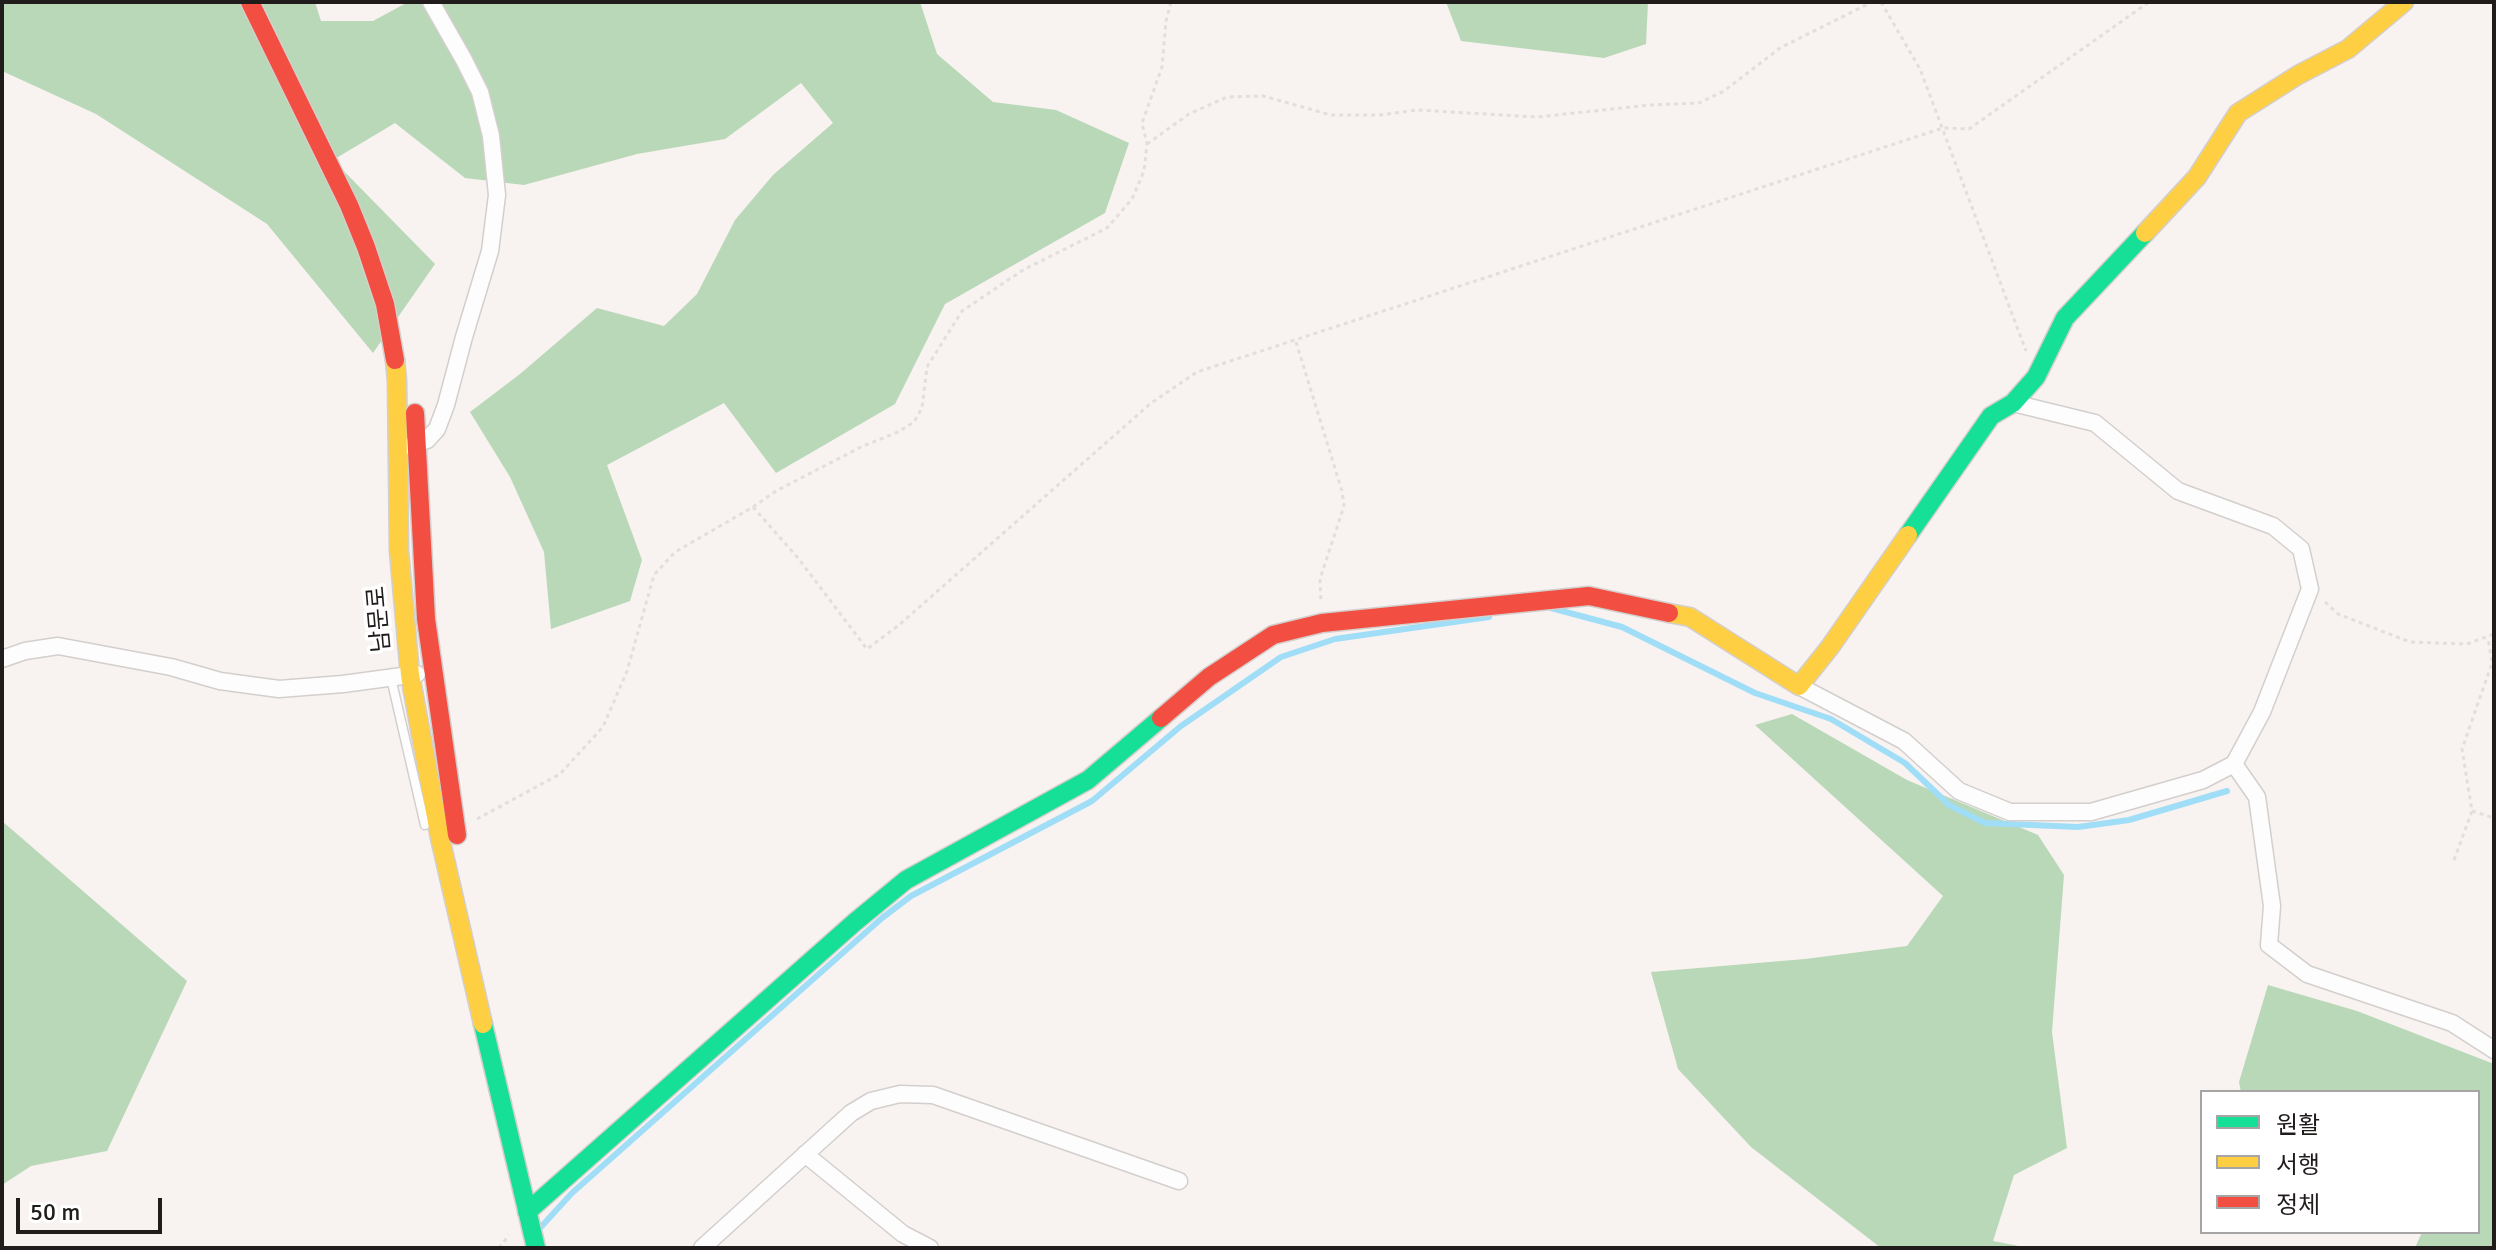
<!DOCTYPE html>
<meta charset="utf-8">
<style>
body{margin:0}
#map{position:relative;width:2496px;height:1250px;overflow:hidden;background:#f8f2f0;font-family:Signika,"Noto Sans KR",sans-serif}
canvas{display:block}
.frame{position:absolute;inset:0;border:4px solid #201c1b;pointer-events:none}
.legend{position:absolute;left:2200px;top:1090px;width:280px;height:144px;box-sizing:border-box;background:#fff;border:2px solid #a6a4a4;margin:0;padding:10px 14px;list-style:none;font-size:24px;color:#201c1b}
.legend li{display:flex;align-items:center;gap:16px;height:40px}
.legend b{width:40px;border:2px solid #a6a4a4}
.scale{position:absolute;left:16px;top:1198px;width:146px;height:36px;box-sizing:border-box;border:4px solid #201c1b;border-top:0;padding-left:10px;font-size:24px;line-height:28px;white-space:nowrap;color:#201c1b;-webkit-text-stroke:6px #fff;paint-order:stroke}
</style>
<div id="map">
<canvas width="2496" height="1250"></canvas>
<div class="frame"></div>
<ul class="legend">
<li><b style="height:10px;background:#16e098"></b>원활</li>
<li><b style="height:10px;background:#ffcf43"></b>서행</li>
<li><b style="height:10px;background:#f24e42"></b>정체</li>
</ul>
<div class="scale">50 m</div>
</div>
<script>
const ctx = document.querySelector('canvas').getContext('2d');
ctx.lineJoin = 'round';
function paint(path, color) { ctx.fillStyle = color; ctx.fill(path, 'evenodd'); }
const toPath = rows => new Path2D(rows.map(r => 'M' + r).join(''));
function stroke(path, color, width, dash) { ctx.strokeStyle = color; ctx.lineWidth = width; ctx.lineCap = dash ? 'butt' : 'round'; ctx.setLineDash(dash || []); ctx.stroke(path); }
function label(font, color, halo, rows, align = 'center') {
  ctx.font = font + ' Signika,"Noto Sans KR",sans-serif'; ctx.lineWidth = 7; ctx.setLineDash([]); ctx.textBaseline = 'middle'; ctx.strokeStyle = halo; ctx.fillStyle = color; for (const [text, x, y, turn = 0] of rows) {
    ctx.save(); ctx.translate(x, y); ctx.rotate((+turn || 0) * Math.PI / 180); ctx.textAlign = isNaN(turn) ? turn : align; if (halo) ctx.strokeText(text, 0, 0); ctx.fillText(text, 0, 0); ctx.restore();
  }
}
paint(toPath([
 [2,2,315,2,321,21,373,21,408,2,920,2,937,54,993,102,1056,110,1129,143,1105,213,945,304,895,404,776,473,724,403,607,465,642,560,630,601,551,629,544,552,510,477,470,412,520,374,597,308,664,326,697,294,735,220,773,175,833,123,801,83,725,139,637,154,524,185,465,178,395,123,333,160,435,264,373,353,267,224,96,114,2,71],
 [1446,2,1648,2,1646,44,1604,58,1461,41],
 [1792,714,1907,780,2038,835,2064,875,2052,1032,2067,1148,2014,1175,1993,1241,2029,1248,1881,1248,1751,1147,1678,1069,1651,972,1805,959,1907,946,1943,896,1755,725],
 [2,821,187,981,107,1151,31,1166,2,1185],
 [2268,985,2357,1011,2494,1064,2494,1248,2415,1248,2422,1232,2478,1232,2478,1092,2241,1092,2239,1082]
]), '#b9d8b8');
stroke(toPath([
 [1551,608,1622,627,1755,693,1831,719,1905,763,1949,805,1985,823,2078,827,2129,820,2227,791],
 [540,1228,572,1193,882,918,911,896,1092,801,1181,726,1281,657,1335,639,1489,617]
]), '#a0def7', 6);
const lane = toPath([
 [391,678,425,825]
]);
const street = toPath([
 [410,446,427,440,437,429,446,405,464,337,490,251,497,195,491,136,480,92,464,60,431,2],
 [2,659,25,651,58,646,171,667,220,681,279,689,343,684,417,674],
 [1799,686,1904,741,1959,791,2010,812,2091,812,2203,780,2234,764,2262,712,2310,589,2301,549,2273,526,2178,491,2095,423,2013,403],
 [2234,764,2257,797,2272,906,2269,945,2307,974,2452,1023,2494,1050],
 [805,1154,903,1234,930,1248],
 [702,1248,851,1113,871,1101,900,1094,933,1095,1179,1181]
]);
const fast = toPath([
 [1908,535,1991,416,2013,403,2036,377,2065,318,2145,233],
 [483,1024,536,1248],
 [527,1212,855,922,906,880,1088,780,1161,718]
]);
const slow = toPath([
 [2145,233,2197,177,2238,113,2298,75,2348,49,2404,2],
 [395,360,397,381,399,551,410,675,440,838,483,1024],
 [1669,613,1690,617,1799,686,1830,647,1908,535]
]);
const jam = toPath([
 [250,2,349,205,366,247,385,304,395,360],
 [415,413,426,619,457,835],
 [1161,718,1209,677,1273,635,1322,623,1589,596,1669,613]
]);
stroke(lane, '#d3cfcd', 11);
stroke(street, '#d3cfcd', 19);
stroke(fast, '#d3cfcd', 21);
stroke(slow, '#d3cfcd', 21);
stroke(jam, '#d3cfcd', 21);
stroke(toPath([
 [1881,2,1920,69,2026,351],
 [1147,144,1189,114,1227,97,1263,96,1331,115,1380,115,1417,110,1537,117,1650,105,1699,103,1724,91,1780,48,1872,2],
 [1296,342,1342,491,1344,506,1320,579,1321,603],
 [753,507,798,558,867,649,899,625,1150,404,1197,372,1943,128,1969,129,2149,2],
 [2325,602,2338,614,2410,642,2467,644,2494,634],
 [2472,811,2494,818],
 [477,819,560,774,603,727,627,671,654,575,675,552,753,507,776,491,861,447,898,432,914,422,922,408,927,367,962,311,1023,270,1107,228,1132,199,1144,171,1147,144,1142,123,1162,67,1166,21,1171,2],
 [2454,860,2472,811,2462,749,2492,663,2488,638],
 [499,1248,509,1235]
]), '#e1dfde', 3, [4, 4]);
stroke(lane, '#fefdfd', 8);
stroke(street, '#fefdfd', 16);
stroke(fast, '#16e098', 18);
stroke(slow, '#ffcf43', 18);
stroke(jam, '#f24e42', 18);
label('24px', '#201c1b', '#fff', [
 ["남문로",380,619,-95]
]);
</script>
